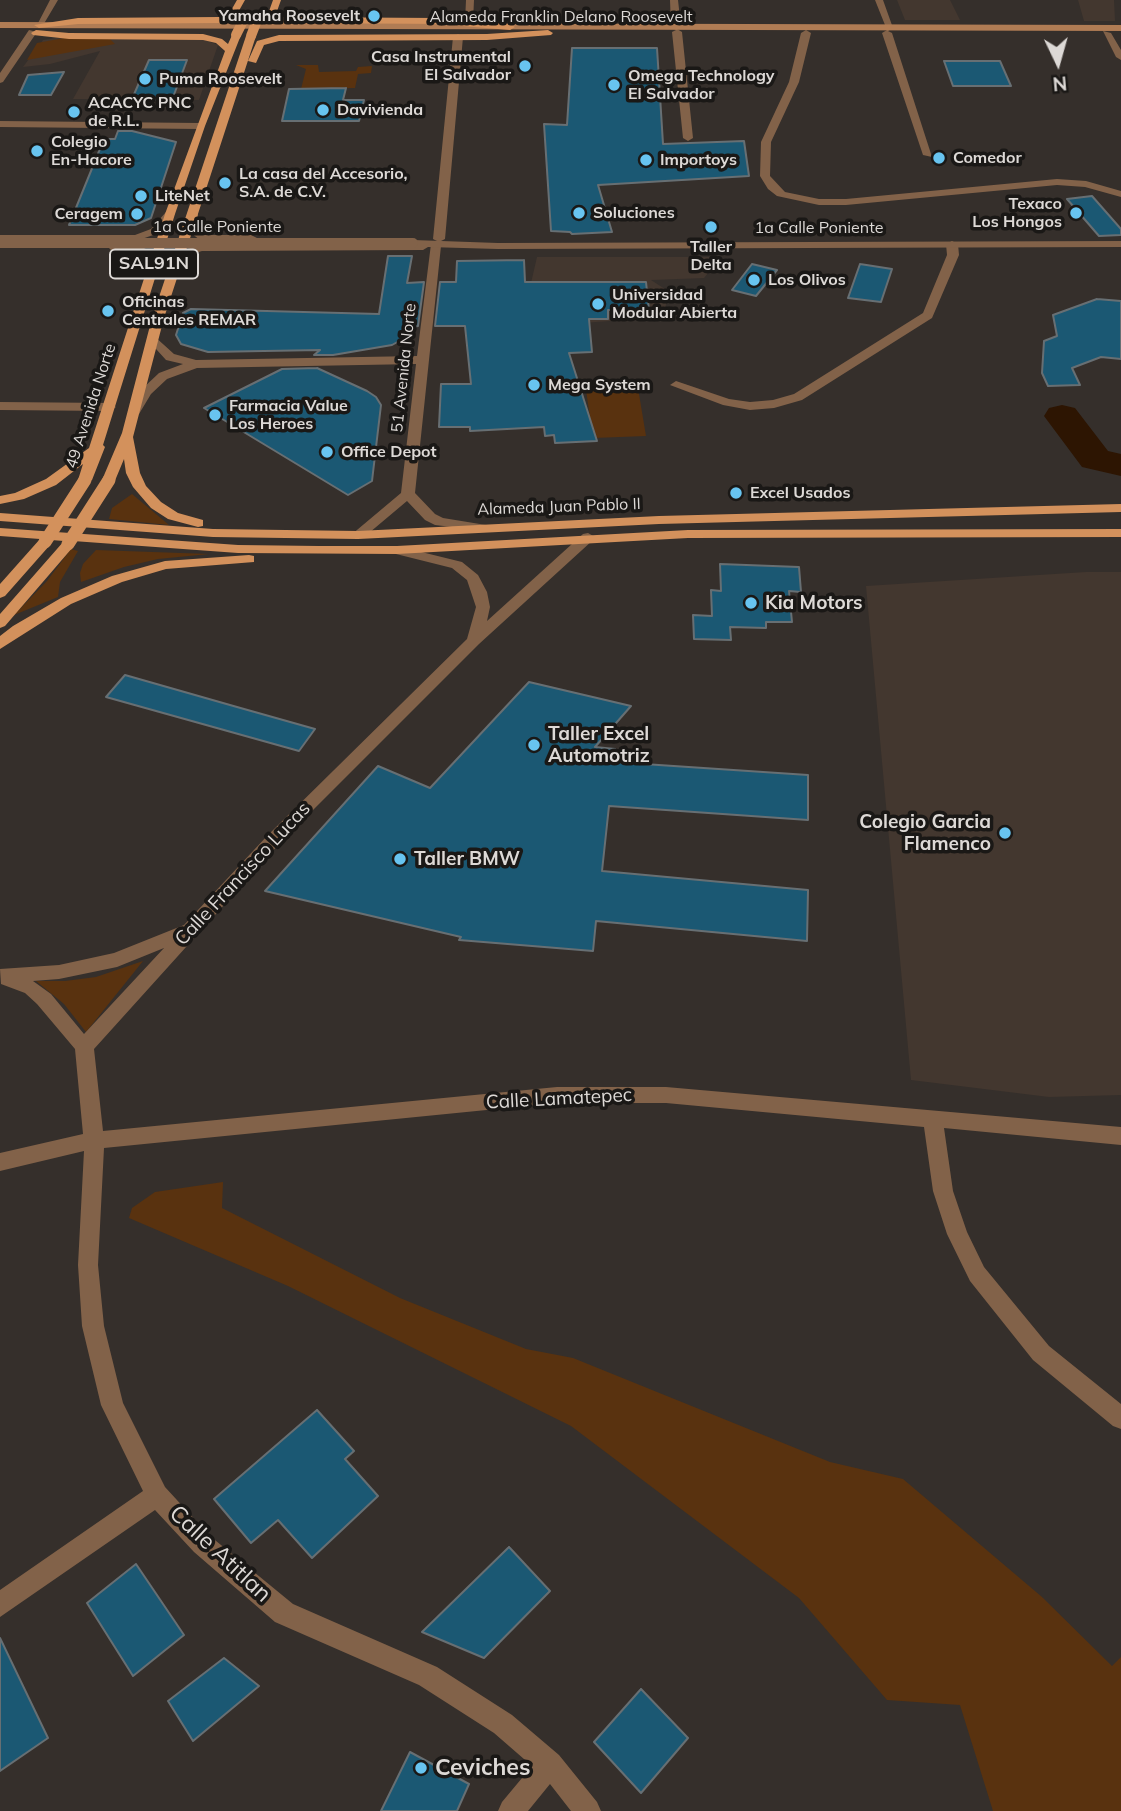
<!DOCTYPE html>
<style>
body{margin:0}
#map{position:relative;width:1121px;height:1811px;overflow:hidden;background:#352f2b;font-family:Mulish,sans-serif}
canvas{display:block}
.north{position:absolute;left:1023px;top:28px;width:70px;height:70px;-webkit-text-stroke:5px #1a1816;paint-order:stroke;rotate:175deg;font-size:19px;font-weight:700;line-height:28px;text-align:center;color:#ddd9d6}
.north::after{content:'';display:block;margin:auto;width:24px;height:32px;background:#ddd9d6;clip-path:polygon(50% 0,100% 100%,50% 72%,0 100%)}
</style>
<div id="map">
<canvas width="1121" height="1811"></canvas>
<div class="north">N</div>
</div>
<script>
const ctx = document.querySelector('canvas').getContext('2d');
ctx.lineJoin = 'round';
function paint(path, color) { ctx.fillStyle = color; ctx.fill(path, 'evenodd'); }
const toPath = rows => new Path2D(rows.map(r => 'M' + r).join(''));
function stroke(path, color, width, dash) { ctx.strokeStyle = color; ctx.lineWidth = width; ctx.lineCap = dash ? 'butt' : 'round'; ctx.setLineDash(dash || []); ctx.stroke(path); }
function label(font, color, halo, rows, align = 'center') {
  ctx.font = font + ' Mulish,sans-serif'; ctx.lineWidth = 7; ctx.setLineDash([]); ctx.textBaseline = 'middle'; ctx.strokeStyle = halo; ctx.fillStyle = color; for (const [text, x, y, turn = 0] of rows) {
    ctx.save(); ctx.translate(x, y); ctx.rotate((+turn || 0) * Math.PI / 180); ctx.textAlign = isNaN(turn) ? turn : align; if (halo) ctx.strokeText(text, 0, 0); ctx.fillText(text, 0, 0); ctx.restore();
  }
}
paint(toPath([
 [897,0,950,0,960,20,905,20],
 [1078,0,1114,0,1115,21,1084,21],
 [56,38,203,39,218,45,199,100,73,99,100,51,50,64,23,67,43,40],
 [537,257,721,257,704,278,651,280,668,291,664,317,528,327,531,283],
 [1086,572,1121,572,1121,1095,1049,1097,911,1080,866,586]
]), '#43372f');
paint(toPath([
 [64,38,109,38,115,44,27,60,37,43],
 [296,65,318,65,319,72,356,71,358,67,372,66,371,73,358,74,355,88,301,89,306,69],
 [638,388,646,436,593,438,586,390],
 [132,494,169,525,109,519,112,508],
 [71,549,78,551,60,582,58,597,14,615,47,581],
 [96,550,209,554,158,559,124,567,81,582,80,573,83,564],
 [143,961,86,1032,64,1004,36,981,65,981,96,977],
 [223,1182,222,1208,400,1298,526,1349,573,1358,830,1462,903,1479,1042,1597,1112,1666,1121,1657,1121,1811,993,1811,960,1705,887,1700,799,1598,571,1426,288,1286,129,1218,132,1208,155,1192]
]), '#59320f');
paint(toPath([
 [1062,405,1075,408,1108,451,1121,454,1121,476,1082,467,1044,416,1049,408,1062,405]
]), '#2d1502');
const building = toPath([
 [572,48,657,48,663,144,744,141,749,176,598,185,612,232,572,234,570,232,551,231,544,124,567,125,572,48],
 [149,60,187,60,172,100,132,99,149,60],
 [944,61,1000,61,1011,86,953,86,944,61],
 [64,72,51,95,19,95,28,75,64,72],
 [346,88,343,100,364,100,359,121,282,121,289,89,346,88],
 [118,131,132,131,176,142,151,218,135,225,69,225,104,139,115,139,118,131],
 [1092,196,1121,229,1121,235,1099,236,1067,199,1092,196],
 [388,256,412,256,407,283,424,282,418,326,413,327,401,340,392,345,333,355,314,355,320,350,208,352,181,344,176,335,183,313,191,309,379,314,388,256],
 [524,260,525,282,646,282,649,310,608,310,608,319,589,319,592,352,569,353,597,441,555,443,554,435,545,436,544,427,470,431,470,427,439,427,441,384,471,384,465,326,435,326,440,282,456,282,457,261,524,260],
 [752,264,777,270,756,296,732,290,752,264],
 [860,264,892,269,881,302,848,298,860,264],
 [1097,299,1121,301,1121,359,1101,357,1072,368,1080,385,1048,386,1042,373,1044,341,1057,336,1053,315,1097,299],
 [317,368,367,391,376,397,381,405,372,481,348,495,204,408,282,369,317,368],
 [720,564,799,567,801,592,789,591,792,622,766,622,766,628,730,627,731,640,694,639,693,615,712,616,711,590,721,591,720,564],
 [125,675,237,707,315,729,299,751,106,697,125,675],
 [529,682,631,706,595,747,615,749,614,762,808,775,808,820,609,806,602,871,808,890,807,941,596,921,593,951,459,940,461,937,265,891,378,766,430,788,529,682],
 [317,1410,354,1451,345,1459,378,1496,312,1558,278,1520,251,1543,214,1499,317,1410],
 [509,1547,550,1591,484,1658,422,1632,509,1547],
 [136,1564,184,1635,133,1676,87,1603,136,1564],
 [0,1638,48,1738,0,1771,0,1638],
 [224,1658,259,1686,193,1741,168,1701,224,1658],
 [641,1689,688,1738,641,1793,594,1742,641,1689],
 [410,1752,469,1784,457,1811,381,1811,410,1752]
]);
paint(building, '#1b5873');
stroke(building, '#676f73', 2);
paint(toPath([
 [50,0,58,0,42,27,36,27,50,0],
 [466,0,474,0,473,22,469,25,465,22,466,0],
 [670,0,678,0,681,27,677,29,682,32,693,138,688,141,683,138,672,32,676,30,671,27,670,0],
 [875,0,883,0,893,28,888,31,892,33,932,157,923,155,882,33,887,30,875,0],
 [29,30,37,32,3,82,0,83,0,73,29,30],
 [806,30,811,33,799,82,771,142,770,176,785,192,819,199,846,199,1057,179,1086,181,1121,191,1121,197,1085,187,1057,185,846,205,819,205,777,196,768,189,760,176,761,142,789,82,801,33,806,30],
 [458,34,463,37,445,239,439,242,433,239,453,37,458,34],
 [0,121,200,123,205,126,200,129,0,127,0,121],
 [952,241,958,244,959,255,932,318,802,400,774,408,750,410,723,405,670,385,676,381,729,399,750,402,773,400,794,394,923,313,947,255,946,244,952,241],
 [431,244,441,246,415,493,435,514,443,518,486,525,486,531,435,525,425,520,407,501,363,538,353,538,351,535,401,493,416,364,197,368,167,379,151,394,139,414,134,415,128,411,142,389,159,373,183,364,166,360,147,339,153,335,174,354,196,360,417,356,431,244],
 [0,402,110,403,116,407,110,411,0,410,0,402],
 [588,533,595,537,593,540,479,644,279,844,94,1049,103,1131,557,1087,666,1087,1121,1127,1121,1145,944,1128,953,1191,967,1232,984,1267,1049,1346,1121,1404,1121,1429,1113,1426,1033,1360,970,1281,947,1234,933,1191,924,1127,666,1103,557,1103,104,1148,98,1265,104,1326,123,1403,165,1487,210,1536,293,1604,437,1667,512,1715,559,1755,597,1802,601,1811,571,1811,550,1784,528,1811,498,1811,502,1802,532,1766,494,1733,419,1685,275,1622,194,1552,155,1510,0,1617,0,1590,143,1491,101,1405,82,1326,78,1265,84,1151,0,1171,0,1153,83,1134,75,1049,37,1004,25,993,1,984,0,969,59,965,114,953,184,925,267,836,467,639,476,607,467,580,452,568,392,553,392,547,397,546,462,562,478,575,487,592,490,607,487,621,583,534,588,533],
 [164,948,84,1034,51,994,33,981,59,979,117,967,164,948]
]), '#826249');
paint(toPath([
 [1103,31,1111,33,1121,50,1121,60,1116,57,1103,31],
 [166,212,175,214,159,233,136,241,0,241,0,235,135,235,151,229,166,212],
 [190,212,198,212,198,229,206,235,251,235,257,238,251,241,200,240,187,230,190,212],
 [413,240,498,243,1121,241,1121,247,498,249,428,247,423,250,202,251,188,255,180,264,170,262,180,251,201,245,408,244,413,240],
 [115,245,140,246,150,251,160,262,154,265,134,251,111,250,109,248,115,245]
]), '#826249');
paint(toPath([
 [0,22,1121,25,1121,31,0,28,0,22]
]), '#b07c54');
paint(toPath([
 [237,0,245,0,236,16,221,23,78,24,39,28,34,25,78,18,220,17,229,14,237,0],
 [273,0,281,0,276,14,282,17,438,18,510,24,515,27,510,30,438,24,282,23,271,20,268,14,273,0],
 [36,30,69,33,203,34,222,39,228,44,233,33,241,35,205,126,175,214,103,445,105,447,92,480,85,484,78,480,83,464,56,485,24,499,0,504,0,496,15,493,46,479,89,448,165,214,225,51,216,43,203,40,69,39,33,35,31,33,36,30],
 [548,30,553,33,551,35,487,40,279,41,264,45,256,63,248,61,257,41,279,35,487,34,548,30],
 [251,33,256,36,164,318,133,437,140,473,146,486,161,502,178,513,203,520,203,526,198,527,168,519,151,508,133,487,126,473,124,459,114,483,104,483,102,480,122,433,152,318,246,36,251,33],
 [1121,504,1121,512,659,524,358,539,213,537,0,521,0,513,213,529,358,531,659,516,1121,504],
 [0,528,238,545,319,546,397,546,688,530,1121,529,1121,537,688,538,397,554,238,553,73,541,73,547,5,626,0,628,0,614,64,541,51,540,50,545,5,596,0,598,0,584,40,539,0,536,0,528],
 [249,555,254,556,254,562,166,569,122,582,71,604,0,649,0,636,13,626,61,598,112,576,165,561,249,555]
]), '#d3915c');
stroke(toPath([
 [0,243,413,243]
]), '#826249', 10);
stroke(toPath([
 [236,35,242,23],
 [251,36,256,23]
]), '#d3915c', 10);
stroke(toPath([
 [45,542,85,480],
 [68,544,109,480]
]), '#d3915c', 13);
for (const [x, y, r, color] of [
 [374,16,7,"#68c4f0"],
 [525,66,7,"#68c4f0"],
 [145,79,7,"#68c4f0"],
 [614,85,7,"#68c4f0"],
 [323,110,7,"#68c4f0"],
 [74,112,7,"#68c4f0"],
 [37,151,7,"#68c4f0"],
 [939,158,7,"#68c4f0"],
 [646,160,7,"#68c4f0"],
 [225,183,7,"#68c4f0"],
 [141,196,7,"#68c4f0"],
 [579,213,7,"#68c4f0"],
 [1076,213,7,"#68c4f0"],
 [137,214,7,"#68c4f0"],
 [711,227,7,"#68c4f0"],
 [754,280,7,"#68c4f0"],
 [598,304,7,"#68c4f0"],
 [108,311,7,"#68c4f0"],
 [534,385,7,"#68c4f0"],
 [215,415,7,"#68c4f0"],
 [327,452,7,"#68c4f0"],
 [736,493,7,"#68c4f0"],
 [751,603,7,"#68c4f0"],
 [534,745,7,"#68c4f0"],
 [1005,833,7,"#68c4f0"],
 [400,859,7,"#68c4f0"],
 [421,1768,7,"#68c4f0"]
]) { const dot = new Path2D(); dot.arc(x, y, r, 0, 2 * Math.PI); ctx.fillStyle = color; ctx.fill(dot); stroke(dot, '#1a1816', 2.5); }
label('bold 16px', '#ddd9d6', '#1a1816', [
 ["Yamaha Roosevelt",360,16,"right"],
 ["Casa Instrumental",511,57,"right"],
 ["El Salvador",511,75,"right"],
 ["Omega Technology",628,76],
 ["El Salvador",628,94],
 ["Puma Roosevelt",159,79],
 ["ACACYC PNC",88,103],
 ["de R.L.",88,121],
 ["Davivienda",337,110],
 ["Colegio",51,142],
 ["En-Hacore",51,160],
 ["Comedor",953,158],
 ["Importoys",660,160],
 ["La casa del Accesorio,",239,174],
 ["S.A. de C.V.",239,192],
 ["LiteNet",155,196],
 ["Texaco",1062,204,"right"],
 ["Los Hongos",1062,222,"right"],
 ["Soluciones",593,213],
 ["Ceragem",123,214,"right"],
 ["Taller",711,247,"center"],
 ["Delta",711,265,"center"],
 ["Los Olivos",768,280],
 ["Universidad",612,295],
 ["Modular Abierta",612,313],
 ["Oficinas",122,302],
 ["Centrales REMAR",122,320],
 ["Mega System",548,385],
 ["Farmacia Value",229,406],
 ["Los Heroes",229,424],
 ["Office Depot",341,452],
 ["Excel Usados",750,493]
], 'left');
label('16px', '#ddd9d6', '#1a1816', [
 ["Alameda Franklin Delano Roosevelt",561,17],
 ["1a Calle Poniente",217,227],
 ["1a Calle Poniente",819,228],
 ["51 Avenida Norte",404,368,-84],
 ["49 Avenida Norte",91,406,-72],
 ["Alameda Juan Pablo II",559,507,-2]
]);
for (const [x, y, w] of [
 [154,264,88]
]) { const box = new Path2D(); box.roundRect(x - w / 2, y - 14.5, w, 29, 5); ctx.fillStyle = '#1a1816'; ctx.fill(box); stroke(box, '#ddd9d6', 2); }
label('bold 18px', '#ddd9d6', null, [
 ["SAL91N",154,264]
]);
label('bold 19px', '#ddd9d6', '#1a1816', [
 ["Kia Motors",765,603],
 ["Taller Excel",548,734],
 ["Automotriz",548,756],
 ["Colegio Garcia",991,822,"right"],
 ["Flamenco",991,844,"right"],
 ["Taller BMW",414,859]
], 'left');
label('19px', '#ddd9d6', '#1a1816', [
 ["Calle Francisco Lucas",243,874,-47],
 ["Calle Lamatepec",559,1099,-3]
]);
label('23px', '#ddd9d6', '#1a1816', [
 ["Calle Atitlan",220,1554,43]
]);
label('bold 23px', '#ddd9d6', '#1a1816', [
 ["Ceviches",435,1768]
], 'left');
</script>
